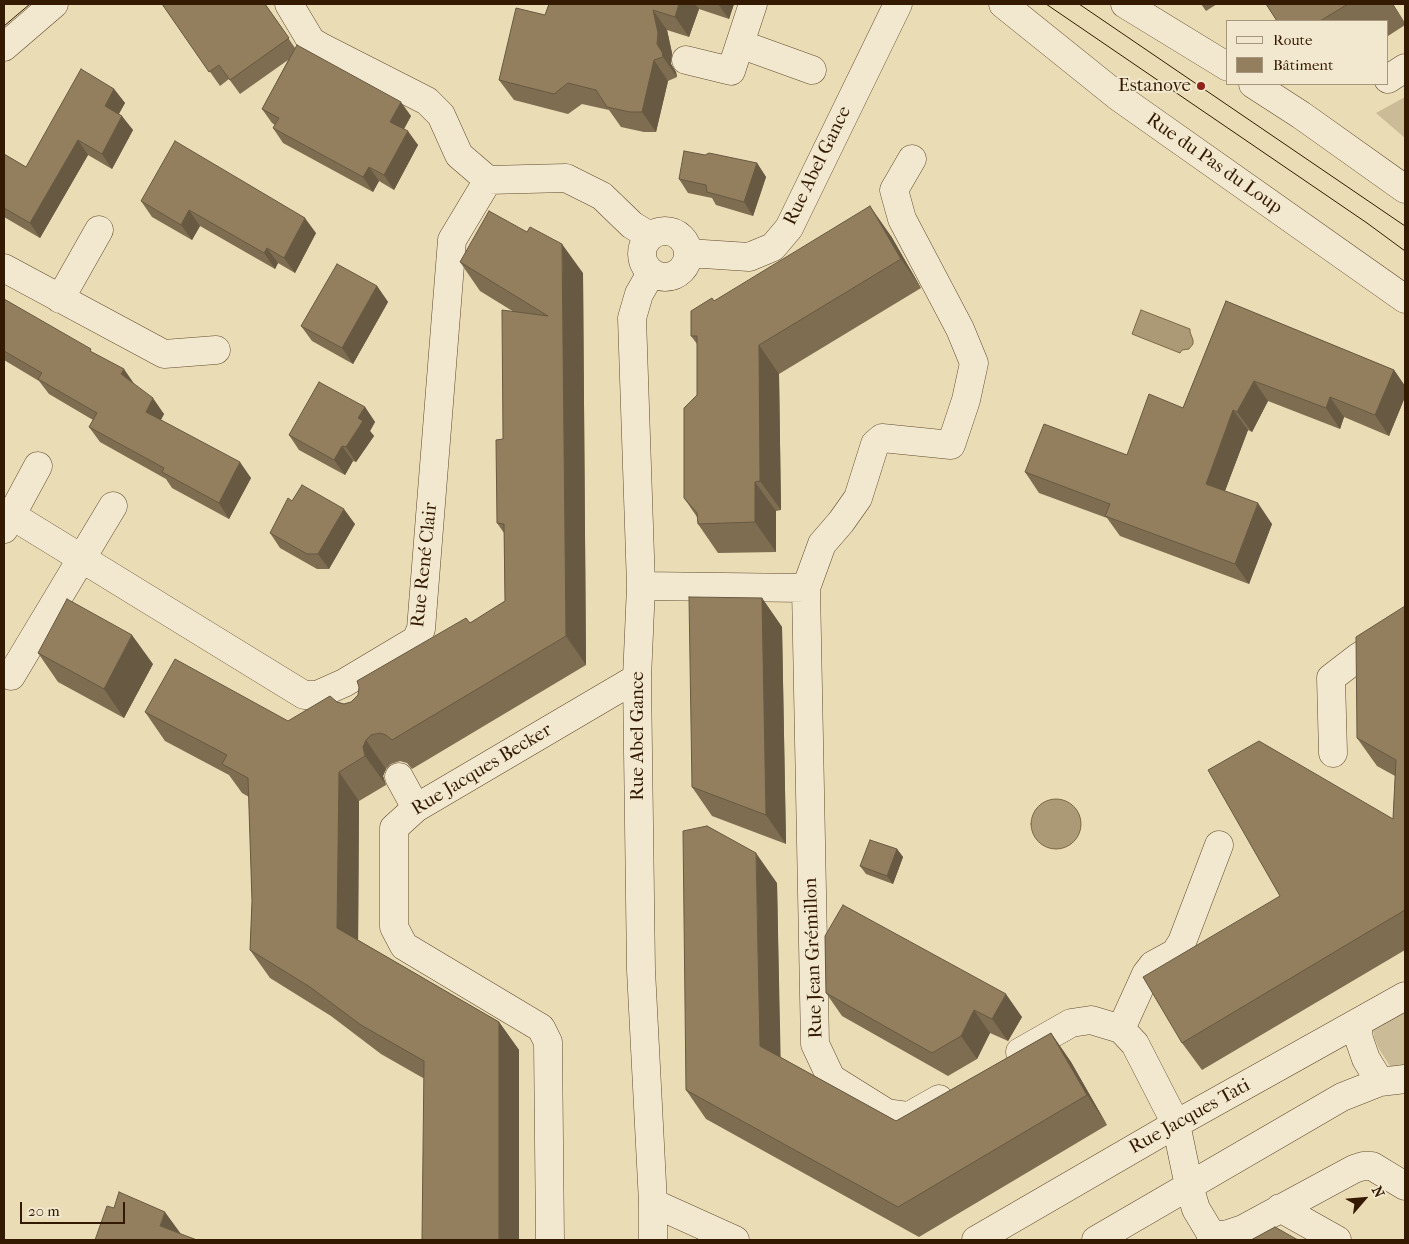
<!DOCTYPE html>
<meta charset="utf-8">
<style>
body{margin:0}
#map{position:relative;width:1409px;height:1244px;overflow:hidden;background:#eadcb5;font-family:"IM FELL French Canon",serif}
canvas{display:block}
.frame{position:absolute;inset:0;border:5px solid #341a00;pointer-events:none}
.legend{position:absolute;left:1226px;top:20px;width:162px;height:65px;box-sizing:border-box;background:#f1e8cf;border:1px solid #a5967c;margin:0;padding:6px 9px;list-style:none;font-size:15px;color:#341a00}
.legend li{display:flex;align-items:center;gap:10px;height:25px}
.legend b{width:25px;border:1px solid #a5967c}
.north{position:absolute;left:1339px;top:1174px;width:50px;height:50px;-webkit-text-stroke:4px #f1e8cf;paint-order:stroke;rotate:63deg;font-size:14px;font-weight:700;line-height:20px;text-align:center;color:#341a00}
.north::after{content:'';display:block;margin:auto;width:18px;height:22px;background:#341a00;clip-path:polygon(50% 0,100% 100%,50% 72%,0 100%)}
.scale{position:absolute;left:20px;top:1202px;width:105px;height:22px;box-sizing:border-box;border:2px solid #341a00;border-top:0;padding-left:6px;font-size:15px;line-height:18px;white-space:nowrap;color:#341a00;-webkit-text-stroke:4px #f1e8cf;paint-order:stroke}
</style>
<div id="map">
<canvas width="1409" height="1244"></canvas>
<div class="frame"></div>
<ul class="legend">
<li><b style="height:6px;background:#f1e8cf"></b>Route</li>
<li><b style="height:14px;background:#937f5e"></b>Bâtiment</li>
</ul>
<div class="north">N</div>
<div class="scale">20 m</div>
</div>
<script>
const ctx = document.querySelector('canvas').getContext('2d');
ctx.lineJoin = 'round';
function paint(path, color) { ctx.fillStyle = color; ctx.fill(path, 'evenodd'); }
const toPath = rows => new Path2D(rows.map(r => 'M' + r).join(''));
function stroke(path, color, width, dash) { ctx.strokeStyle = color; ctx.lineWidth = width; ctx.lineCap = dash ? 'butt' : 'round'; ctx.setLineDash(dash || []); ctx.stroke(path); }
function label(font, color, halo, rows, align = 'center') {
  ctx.font = font + ' "IM FELL French Canon",serif'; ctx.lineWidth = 4; ctx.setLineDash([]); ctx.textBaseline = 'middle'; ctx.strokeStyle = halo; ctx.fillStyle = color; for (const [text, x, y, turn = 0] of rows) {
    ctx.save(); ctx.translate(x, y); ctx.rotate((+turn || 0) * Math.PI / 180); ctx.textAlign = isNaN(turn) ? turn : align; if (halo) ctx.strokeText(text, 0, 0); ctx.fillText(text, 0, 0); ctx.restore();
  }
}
paint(toPath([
 [1405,97,1405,138,1376,113],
 [1405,1005,1405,1066,1390,1066,1379,1049,1374,1037,1373,1030,1380,1020]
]), '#cbbb96');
const water = toPath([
 [1141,310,1190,329,1190,332,1193,340,1193,344,1189,349,1182,350,1180,353,1132,334,1141,310],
 '1031 824a25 25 0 1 1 50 0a25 25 0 1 1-50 0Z'
]);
paint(water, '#ac9a77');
stroke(water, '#7c6747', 1);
const minor = toPath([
 [289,4,311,41,321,47,427,101,441,115,459,155,488,180,566,178,602,196,632,225,650,236],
 [1003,4,1120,98,1405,299],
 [1125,4,1228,67],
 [740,44,812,70],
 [4,47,54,4],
 [686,60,731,71,753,4],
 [1388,79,1405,68],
 [1253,84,1301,115,1405,189],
 [912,159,894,190,902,219,960,329,974,363,966,400,951,445,882,438,875,444,858,498,841,522,822,544,806,588,815,1044,831,1078,887,1113,909,1116,939,1099],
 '642 254a23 23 0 1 1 46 0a23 23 0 1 1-46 0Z',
 [688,253,749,257,773,247,789,228,898,4],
 [4,268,164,354,216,350],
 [651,273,639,294,632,318,641,586,637,678,641,970,653,1203,653,1240],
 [60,299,99,230],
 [11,515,304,695,317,695,344,683,416,640,421,629,452,240,488,180],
 [4,529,38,466],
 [641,586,806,588],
 [11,676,113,506],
 [1333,753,1331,678,1357,658,1405,627],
 [399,777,416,808],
 [1357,1023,1359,1039,1366,1059,1380,1082],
 [1121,1029,1146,974,1153,965,1175,953,1182,942,1219,845],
 [1020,1052,1071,1023,1091,1020,1121,1029,1135,1044,1176,1124,1189,1186,1196,1209,1211,1234,1211,1240],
 [653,1203,735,1240],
 [1280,1208,1337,1240],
 [1211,1234,1225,1235,1243,1229,1354,1169,1363,1166,1372,1166,1405,1186],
 [550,1240,548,1042,541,1028,404,946,394,927,394,828,416,808,637,678],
 [976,1240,1176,1124,1405,996],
 [1096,1240,1342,1097,1380,1082,1405,1079]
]);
stroke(minor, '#624a2d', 29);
stroke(minor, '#f1e8cf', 28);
stroke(toPath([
 [1046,4,1367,223,1405,251],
 [1079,4,1405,226],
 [4,26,30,4]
]), '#341a00', 1);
paint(toPath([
 [162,4,265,4,295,48,411,116,404,129,418,145,394,190,379,181,373,192,283,143,273,128,275,125,272,123,262,109,288,60,240,94,229,79,220,86],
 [549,4,734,4,729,19,699,9,689,37,667,30,672,53,671,64,676,72,677,77,668,81,656,132,644,132,621,127,609,110,582,104,568,114,514,100,499,80,545,15],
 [1201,4,1217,4,1206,11],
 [1266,4,1393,4,1405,23,1405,25,1388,36,1388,21,1277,21],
 [114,89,125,103,119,114,133,130,112,169,88,155,40,238,4,217,4,154,26,167],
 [757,163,766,177,753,216,716,205,712,198,688,193,679,179],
 [141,201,316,233,295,273,278,263,275,269,200,226,192,240,152,217],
 [891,236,921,288,779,374,781,510,776,511,776,552,718,553,698,524,697,517,684,498,697,395,697,344,691,336],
 [460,262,583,273,586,665,412,769,407,763,400,761,391,764,386,769,383,776,386,785,359,801,358,940,499,1022,519,1050,423,1078,381,1054,331,1016,270,978,250,950,252,901,249,797,242,793,229,775,165,741,145,712,288,721,337,702,344,704,351,702,470,623,505,601,504,533,497,523,503,439,514,312,480,291],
 [377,286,388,302,353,364,312,341,301,326],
 [4,299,94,354,134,384,164,414,161,420,251,478,229,519,172,488,166,479,100,442,89,427,93,420,49,394,39,381,4,360],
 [1226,301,1394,370,1405,386,1405,397,1389,436,1344,417,1340,429,1268,401,1252,432,1248,430,1225,491,1272,524,1249,584,1120,536,1107,518,1039,493,1025,472,1127,455,1183,408],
 [365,407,375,422,370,431,374,436,356,462,353,461,345,475,299,450,289,435],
 [292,501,355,524,329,569,317,569,280,548,270,533],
 [762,598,782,627,786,844,712,816,692,787],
 [1405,606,1405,950,1202,1070,1182,1043,1280,896,1393,819,1395,776,1377,766,1357,738],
 [38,653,153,664,124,718,58,682],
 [897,849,903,857,893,884,866,874,860,866],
 [777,883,780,1057,896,1121,1051,1033,1071,1062,1107,1125,919,1237,706,1119,686,1090],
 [825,936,1022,1017,1008,1041,990,1033,977,1059,948,1076,842,1016,826,993]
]), '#7e6d51');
paint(toPath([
 [679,4,695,4,699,9,689,37,675,17],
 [718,4,734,4,729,19],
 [1392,4,1393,4,1405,23],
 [653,10,667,30,672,53,671,64,676,72,677,77,663,57,657,44],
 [654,60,668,81,656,132,642,112],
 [114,89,125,103,115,120,105,106],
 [401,102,411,116,400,136,390,122],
 [122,116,133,130,112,169,102,154],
 [408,131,418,145,394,190,384,175],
 [78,140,88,155,40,238,30,223],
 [757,163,766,177,753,216,744,202],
 [369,167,379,181,373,192,363,177],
 [870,206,891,236,921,288,901,259],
 [189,210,200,226,192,240,181,225],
 [305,218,316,233,295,273,284,258],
 [562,244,583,273,586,665,566,636],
 [267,248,278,263,275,269,264,253],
 [377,286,388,302,353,364,342,348],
 [759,345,779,374,781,510,760,481],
 [124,369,135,385,121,374],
 [1394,370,1405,386,1405,397,1389,436,1375,415],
 [1254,381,1268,401,1252,432,1237,412],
 [1330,397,1344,417,1340,429,1326,408],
 [153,398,164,414,156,428,146,412],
 [365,407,375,422,370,431,374,436,356,462,346,447,358,418],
 [1233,410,1248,430,1220,504,1206,484],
 [342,446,353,461,345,475,334,460],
 [240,462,251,478,229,519,219,503],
 [755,482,776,511,776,552,755,522],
 [1258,503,1272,524,1249,584,1235,564],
 [344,509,355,524,329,569,318,554],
 [762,598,782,627,786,844,766,815],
 [132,635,153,664,124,718,104,689],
 [366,740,386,769,383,776,386,785,365,756,363,747],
 [339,772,359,801,358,957,337,928],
 [897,849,903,857,893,884,887,876],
 [756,853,777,883,781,1075,760,1046],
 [1006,994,1022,1017,1008,1041,992,1019],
 [974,1010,990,1033,977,1059,961,1036],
 [499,1022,519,1050,519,1240,499,1240],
 [1051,1033,1071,1062,1107,1125,1087,1095],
 [165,1212,181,1234,160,1226]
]), '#675942');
const building = toPath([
 [162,4,265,4,289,38,230,80,219,65,209,72,162,4],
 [549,4,679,4,675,17,653,10,658,33,657,44,662,52,663,57,654,60,642,112,630,112,607,107,596,90,568,83,554,94,499,80,516,8,545,15,549,4],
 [1266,4,1348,4,1320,21,1277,21,1266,4],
 [297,45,401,102,390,122,408,131,384,175,369,167,363,177,273,128,279,118,262,109,297,45],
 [81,69,114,89,105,106,122,116,102,154,78,140,30,223,4,208,4,154,26,167,81,69],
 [175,141,305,218,284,258,267,248,264,253,189,210,181,225,141,201,175,141],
 [684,151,705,155,709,153,757,163,744,202,707,192,706,185,679,179,684,151],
 [870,206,901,259,759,345,760,481,755,482,755,522,698,524,697,513,684,498,684,408,697,395,697,336,691,336,691,311,712,298,714,301,870,206],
 [489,211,527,232,530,227,562,244,566,636,392,740,386,735,380,733,371,735,366,740,363,747,365,756,339,772,337,928,499,1022,499,1240,422,1240,424,1061,361,1025,310,987,250,950,252,901,248,778,222,764,227,755,145,712,175,659,288,721,330,696,337,702,344,704,351,702,358,695,359,687,357,681,466,618,470,623,505,601,504,524,497,523,496,440,503,439,502,310,548,316,460,262,489,211],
 [337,264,377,286,342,348,301,326,337,264],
 [4,299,91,349,90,351,124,369,121,374,153,398,146,412,240,462,219,503,162,472,164,468,89,427,97,413,38,379,42,373,4,351,4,299],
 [1226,301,1394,370,1375,415,1330,397,1326,408,1254,381,1237,412,1233,410,1206,484,1258,503,1235,564,1105,516,1110,504,1025,472,1044,424,1127,455,1149,394,1183,408,1226,301],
 [319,382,365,407,358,418,363,421,346,447,342,446,334,460,289,435,319,382],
 [302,485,344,509,318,554,307,554,270,533,288,498,292,501,302,485],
 [689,597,762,598,766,815,692,787,689,597],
 [67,599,132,635,104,689,38,653,67,599],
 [1405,606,1405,910,1182,1043,1143,977,1280,896,1208,770,1259,741,1393,819,1396,760,1357,738,1356,637,1405,606],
 [707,826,756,853,760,1046,896,1121,1051,1033,1087,1095,898,1207,686,1090,683,831,707,826],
 [870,840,897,849,887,876,860,866,870,840],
 [843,905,1006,994,992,1019,974,1010,961,1036,932,1053,826,993,825,936,843,905],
 [119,1192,165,1212,160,1226,197,1240,95,1240,107,1206,114,1208,119,1192],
 [1275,1227,1298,1240,1251,1240,1275,1227]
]);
paint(building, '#937f5e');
stroke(building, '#675942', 1);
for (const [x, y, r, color] of [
 [1201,86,5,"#8f2418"]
]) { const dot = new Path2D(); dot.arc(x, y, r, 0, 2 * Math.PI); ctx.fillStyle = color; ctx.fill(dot); stroke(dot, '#f1e8cf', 2); }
label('19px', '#341a00', '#f1e8cf', [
 ["Estanove",1191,86]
], 'right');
label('19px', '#341a00', '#f1e8cf', [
 ["Rue du Pas du Loup",1214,164,35],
 ["Rue Abel Gance",818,166,-64],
 ["Rue René Clair",425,565,-84],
 ["Rue Abel Gance",638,736,-90],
 ["Rue Jacques Becker",482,770,-31],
 ["Rue Jean Grémillon",814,958,-92],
 ["Rue Jacques Tati",1190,1117,-29]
]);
</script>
